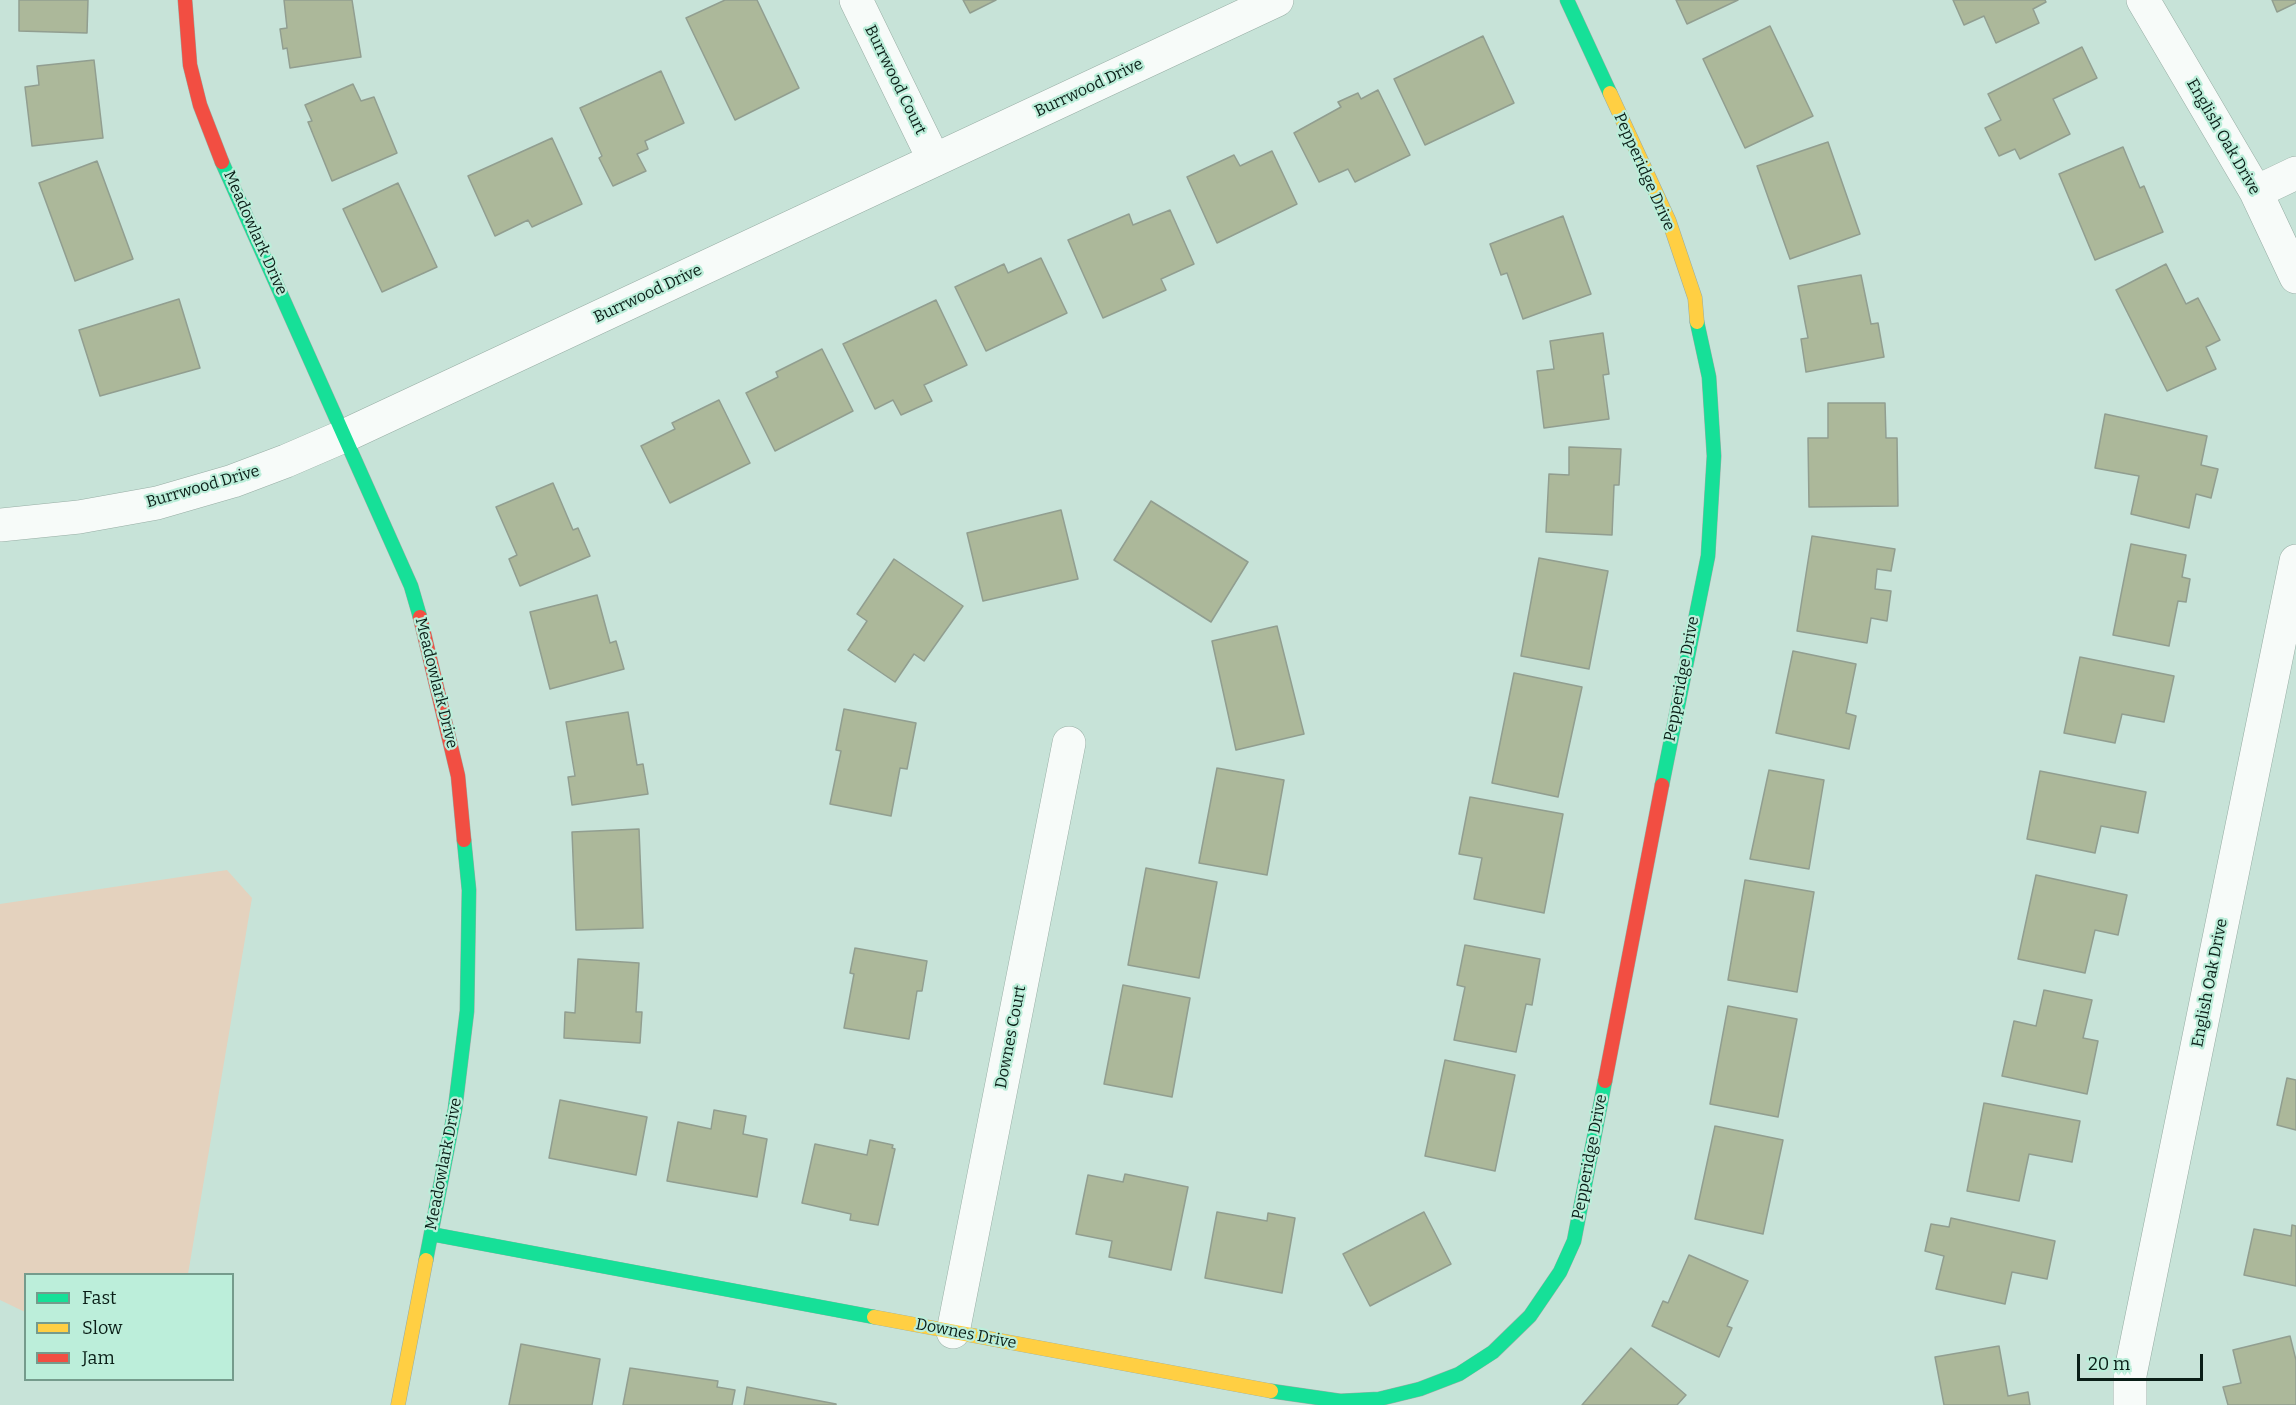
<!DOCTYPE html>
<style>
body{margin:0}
#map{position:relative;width:2296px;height:1405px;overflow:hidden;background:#c7e3d8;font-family:Bitter,serif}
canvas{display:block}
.legend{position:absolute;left:24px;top:1273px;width:210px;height:108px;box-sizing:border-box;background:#bceeda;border:2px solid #759b8c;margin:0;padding:8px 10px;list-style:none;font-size:18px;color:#0a1e17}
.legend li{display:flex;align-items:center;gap:12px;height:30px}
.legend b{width:30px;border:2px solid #759b8c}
.scale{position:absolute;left:2077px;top:1354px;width:126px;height:27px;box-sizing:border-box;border:3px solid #0a1e17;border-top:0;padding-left:8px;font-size:18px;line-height:21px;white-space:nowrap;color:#0a1e17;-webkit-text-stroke:4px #bceeda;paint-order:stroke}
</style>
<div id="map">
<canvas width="2296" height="1405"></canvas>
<ul class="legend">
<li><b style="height:8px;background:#16e098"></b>Fast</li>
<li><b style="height:8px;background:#ffcf43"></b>Slow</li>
<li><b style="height:8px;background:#f24e42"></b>Jam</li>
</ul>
<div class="scale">20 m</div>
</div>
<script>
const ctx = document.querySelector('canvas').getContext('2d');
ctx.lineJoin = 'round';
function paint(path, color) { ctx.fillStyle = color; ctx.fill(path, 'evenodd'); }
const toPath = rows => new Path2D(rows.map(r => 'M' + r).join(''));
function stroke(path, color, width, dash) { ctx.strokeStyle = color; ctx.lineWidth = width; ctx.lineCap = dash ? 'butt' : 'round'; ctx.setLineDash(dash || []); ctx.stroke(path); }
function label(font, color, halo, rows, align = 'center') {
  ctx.font = font + ' Bitter,serif'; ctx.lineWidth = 4.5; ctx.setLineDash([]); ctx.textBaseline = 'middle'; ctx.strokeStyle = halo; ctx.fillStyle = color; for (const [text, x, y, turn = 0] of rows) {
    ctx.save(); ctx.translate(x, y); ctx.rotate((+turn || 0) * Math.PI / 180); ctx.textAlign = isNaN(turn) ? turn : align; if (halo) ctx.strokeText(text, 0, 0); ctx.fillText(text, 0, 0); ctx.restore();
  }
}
paint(toPath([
 [227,870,252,898,188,1274,26,1274,25,1312,0,1300,0,904]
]), '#e4d2be');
const building = toPath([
 [19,0,88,0,87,33,19,31,19,0],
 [284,0,352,0,361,57,290,68,287,48,283,49,280,29,287,28,284,0],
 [725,0,757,0,799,88,735,120,686,18,725,0],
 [963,0,996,0,970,13,963,0],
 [1676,0,1738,0,1687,24,1676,0],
 [1953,0,2045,0,2046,2,2033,9,2039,23,1996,43,1984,16,1964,25,1953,0],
 [2272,0,2296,0,2296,3,2277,12,2272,0],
 [1770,26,1813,116,1745,148,1703,59,1770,26],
 [1483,36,1514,103,1425,145,1394,79,1483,36],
 [2082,47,2097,78,2053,99,2070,134,2020,159,2015,149,1999,156,1985,128,2001,120,1988,94,2082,47],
 [94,60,103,138,32,146,25,87,39,85,37,66,94,60],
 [661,71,684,123,645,141,648,149,637,154,646,171,613,186,599,158,602,156,580,108,661,71],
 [353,84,361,101,374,97,397,153,332,181,308,122,312,121,305,105,353,84],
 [1378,90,1410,155,1355,182,1348,169,1319,182,1294,133,1341,107,1338,102,1358,93,1361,99,1378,90],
 [552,138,582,204,532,227,528,220,495,236,468,176,552,138],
 [1828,142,1860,234,1790,259,1757,166,1828,142],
 [2123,147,2140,188,2144,186,2163,232,2095,260,2059,174,2123,147],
 [1272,151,1297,204,1217,243,1187,177,1234,155,1240,166,1272,151],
 [97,161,133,259,75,281,39,183,97,161],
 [398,183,437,267,382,292,343,209,398,183],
 [1170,210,1194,264,1161,279,1166,290,1103,318,1068,240,1129,214,1133,225,1170,210],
 [1563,216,1591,294,1523,319,1507,273,1501,275,1490,244,1563,216],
 [1041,258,1067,313,986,351,955,287,1004,264,1008,273,1041,258],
 [2166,264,2186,304,2198,298,2220,340,2206,347,2216,369,2167,391,2116,290,2166,264],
 [1861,275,1871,324,1878,323,1884,357,1806,372,1801,339,1808,338,1798,286,1861,275],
 [179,299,200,368,100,396,79,330,179,299],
 [936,300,967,365,924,385,932,401,901,415,893,400,875,409,843,344,936,300],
 [1603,333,1609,374,1603,375,1609,419,1544,428,1537,371,1554,369,1550,341,1603,333],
 [822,349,853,411,775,451,746,393,778,377,776,372,822,349],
 [719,400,750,463,670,503,641,446,675,429,672,423,719,400],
 [1828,403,1885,403,1886,438,1897,438,1898,506,1809,507,1808,438,1828,438,1828,403],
 [2105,414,2207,436,2201,465,2218,469,2211,498,2196,494,2189,528,2131,514,2139,476,2095,468,2105,414],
 [1569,447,1621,449,1619,485,1614,485,1612,535,1546,532,1549,474,1569,475,1569,447],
 [553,483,573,530,578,528,590,556,520,586,509,559,517,555,496,507,553,483],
 [1151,501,1248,562,1211,622,1114,560,1151,501],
 [1061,510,1078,579,983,601,967,533,1061,510],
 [1812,536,1895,549,1891,571,1877,569,1875,589,1891,591,1887,621,1871,618,1867,643,1797,631,1812,536],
 [2131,544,2186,555,2182,577,2190,579,2186,602,2178,601,2169,646,2113,635,2131,544],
 [1539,558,1608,571,1589,669,1521,656,1539,558],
 [894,559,963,606,924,661,914,654,895,682,848,650,867,621,857,614,894,559],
 [597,595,610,643,616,641,624,669,550,689,530,612,597,595],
 [1277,626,1304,734,1236,750,1212,641,1277,626],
 [1793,651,1856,664,1846,713,1856,716,1849,749,1776,733,1793,651],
 [2080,657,2174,676,2164,722,2122,714,2115,743,2064,733,2080,657],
 [1514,673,1582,687,1558,797,1492,783,1514,673],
 [844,709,916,723,907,769,900,768,891,816,830,804,841,751,836,750,844,709],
 [628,712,637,765,643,764,648,794,572,805,568,777,575,776,566,722,628,712],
 [1217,768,1284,780,1267,875,1199,863,1217,768],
 [1769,770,1824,780,1809,869,1750,859,1769,770],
 [2040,771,2146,792,2138,833,2101,826,2095,853,2027,839,2040,771],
 [1470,797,1563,814,1544,913,1474,899,1482,858,1459,854,1470,797],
 [639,829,643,928,576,930,572,832,639,829],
 [1146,868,1217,882,1199,978,1128,965,1146,868],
 [2036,875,2127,895,2118,935,2095,930,2085,973,2018,959,2036,875],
 [1745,880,1814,892,1797,992,1728,980,1745,880],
 [1465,945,1540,959,1532,1005,1526,1004,1516,1052,1454,1040,1465,987,1457,985,1465,945],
 [855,948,927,961,922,991,917,991,909,1039,844,1028,854,974,850,973,855,948],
 [578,959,639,963,636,1012,642,1012,640,1043,564,1038,565,1012,575,1013,578,959],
 [1123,985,1190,998,1172,1097,1104,1084,1123,985],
 [2044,990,2092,1000,2083,1038,2098,1041,2087,1094,2002,1076,2014,1021,2036,1026,2044,990],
 [1728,1006,1797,1019,1778,1117,1710,1104,1728,1006],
 [1445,1060,1515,1075,1495,1171,1425,1156,1445,1060],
 [2287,1078,2296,1080,2296,1130,2277,1125,2287,1078],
 [560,1100,647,1117,636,1175,549,1158,560,1100],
 [1984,1103,2080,1121,2072,1162,2029,1154,2019,1201,1967,1191,1984,1103],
 [714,1110,746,1116,743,1134,767,1139,757,1197,667,1181,678,1122,711,1129,714,1110],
 [1715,1126,1783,1140,1763,1234,1695,1219,1715,1126],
 [870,1140,893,1145,892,1148,895,1149,878,1225,850,1220,851,1214,802,1203,815,1144,867,1155,870,1140],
 [1125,1174,1188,1187,1171,1270,1109,1257,1112,1241,1076,1234,1088,1175,1123,1182,1125,1174],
 [1217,1212,1267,1221,1268,1213,1295,1218,1282,1293,1205,1278,1217,1212],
 [1424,1212,1451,1264,1370,1306,1343,1254,1424,1212],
 [1951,1218,2055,1241,2047,1279,2012,1272,2005,1304,1936,1289,1944,1256,1925,1251,1931,1224,1949,1227,1951,1218],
 [2292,1225,2296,1226,2296,1286,2244,1275,2254,1229,2291,1236,2292,1225],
 [1689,1255,1748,1281,1727,1326,1732,1328,1719,1357,1652,1326,1663,1301,1668,1303,1689,1255],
 [2290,1336,2296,1360,2296,1405,2228,1405,2223,1387,2241,1383,2233,1350,2290,1336],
 [521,1344,600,1359,592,1405,509,1405,521,1344],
 [1999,1346,2008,1396,2028,1392,2030,1405,1944,1405,1935,1357,1999,1346],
 [1631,1348,1686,1395,1677,1405,1582,1405,1631,1348],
 [630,1368,718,1381,717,1387,735,1390,732,1405,623,1405,630,1368],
 [747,1387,836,1404,836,1405,744,1405,747,1387]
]);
paint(building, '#acb89a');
stroke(building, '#919e90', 1.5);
const street = toPath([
 [856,0,934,160],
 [2143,0,2256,192,2296,277],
 [2256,192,2296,173],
 [0,525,79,517,157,503,233,481,286,461,344,436,1277,0],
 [953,1332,1069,743],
 [2130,1405,2130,1375,2296,561]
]);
const fast = toPath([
 [1567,0,1610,93],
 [222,162,411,586,420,617],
 [1662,785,1708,556,1714,456,1709,377,1697,322],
 [431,1234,874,1317],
 [426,1260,455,1109,467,1011,469,890,464,840],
 [1271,1391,1340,1401,1379,1399,1420,1389,1459,1374,1493,1352,1530,1316,1560,1272,1574,1241,1605,1081]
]);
const slow = toPath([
 [1610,93,1669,221,1695,298,1697,322],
 [874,1317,1271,1391],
 [398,1405,426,1260]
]);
const jam = toPath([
 [185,0,190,65,200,105,222,162],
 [420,617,458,776,464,840],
 [1605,1081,1662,785]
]);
stroke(street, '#97ada4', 34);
stroke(fast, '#97ada4', 15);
stroke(slow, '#97ada4', 15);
stroke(jam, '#97ada4', 15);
stroke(street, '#f7fbf9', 33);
stroke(fast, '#16e098', 14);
stroke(slow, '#ffcf43', 14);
stroke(jam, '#f24e42', 14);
label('16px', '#0a1e17', '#bceeda', [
 ["Burrwood Court",895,80,64],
 ["Burrwood Drive",1089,88,-25],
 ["English Oak Drive",2223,137,60],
 ["Pepperidge Drive",1644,172,66],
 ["Meadowlark Drive",255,233,66],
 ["Burrwood Drive",648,294,-25],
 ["Burrwood Drive",203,487,-16],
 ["Pepperidge Drive",1682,679,-79],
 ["Meadowlark Drive",436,683,76],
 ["English Oak Drive",2210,983,-79],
 ["Downes Court",1011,1037,-79],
 ["Pepperidge Drive",1590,1157,-79],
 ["Meadowlark Drive",444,1164,-79],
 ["Downes Drive",966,1334,11]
]);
</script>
